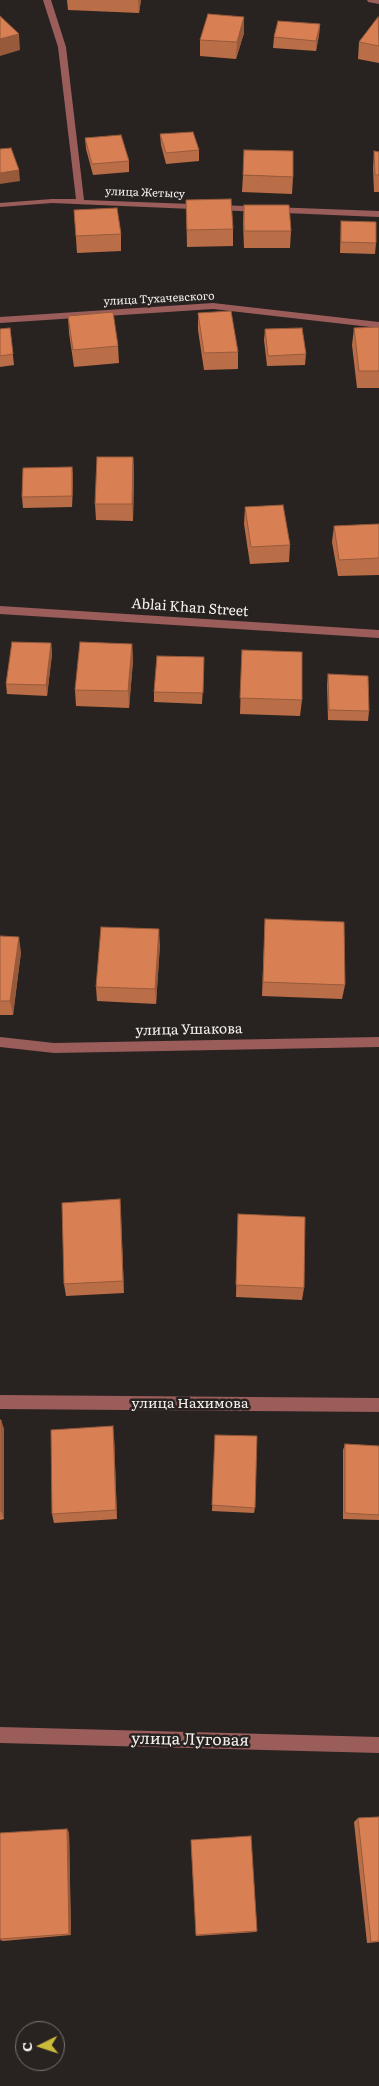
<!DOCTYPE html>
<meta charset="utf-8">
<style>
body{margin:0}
#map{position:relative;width:379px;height:2086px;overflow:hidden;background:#282321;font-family:Literata,serif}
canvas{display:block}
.north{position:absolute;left:15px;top:2021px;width:50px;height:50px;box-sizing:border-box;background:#282321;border:1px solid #797573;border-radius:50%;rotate:266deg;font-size:14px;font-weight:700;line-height:20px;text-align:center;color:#f3f0ee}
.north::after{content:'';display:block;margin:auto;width:18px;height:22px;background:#caba3a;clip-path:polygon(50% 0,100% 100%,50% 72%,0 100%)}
</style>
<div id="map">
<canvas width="379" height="2086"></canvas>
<div class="north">С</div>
</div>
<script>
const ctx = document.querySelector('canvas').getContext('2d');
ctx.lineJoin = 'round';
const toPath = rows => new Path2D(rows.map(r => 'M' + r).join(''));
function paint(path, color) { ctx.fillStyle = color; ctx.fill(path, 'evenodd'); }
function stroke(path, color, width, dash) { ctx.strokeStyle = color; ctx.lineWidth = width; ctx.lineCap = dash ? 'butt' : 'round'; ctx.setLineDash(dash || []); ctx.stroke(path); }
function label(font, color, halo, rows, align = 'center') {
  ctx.font = font + ' Literata,serif'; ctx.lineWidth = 5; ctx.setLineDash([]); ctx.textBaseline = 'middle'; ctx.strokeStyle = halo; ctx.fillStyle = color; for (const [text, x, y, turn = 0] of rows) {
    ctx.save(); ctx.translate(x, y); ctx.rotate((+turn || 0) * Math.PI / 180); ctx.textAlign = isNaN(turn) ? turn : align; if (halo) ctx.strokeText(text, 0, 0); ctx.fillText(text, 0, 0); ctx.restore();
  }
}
paint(toPath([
 [43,0,51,0,66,47,84,200,379,211,379,217,52,203,0,207,0,203,52,199,76,199,58,47,43,0],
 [367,0,379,0,379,4,368,2,367,0],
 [213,303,379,322,379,328,213,309,0,323,0,317,213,303],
 [0,606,379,630,379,638,0,614,0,606],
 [0,1037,54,1043,379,1037,379,1047,54,1053,0,1047,0,1037],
 [0,1395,379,1398,379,1412,0,1409,0,1395],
 [0,1727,379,1737,379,1753,0,1743,0,1727]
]), '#9b5d5a');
paint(toPath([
 [67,0,141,0,139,13,68,10],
 [379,17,379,63,358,59,359,42],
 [320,24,319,35,316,51,273,48,274,37],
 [244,33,236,59,200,56,200,40],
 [160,134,199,150,199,161,166,164,161,145],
 [85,138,129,161,129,172,93,175,86,149],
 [374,151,379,152,379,192,374,192,373,168],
 [243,175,293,177,292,194,242,192],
 [186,200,233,229,233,246,187,247],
 [244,205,291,231,290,248,244,248,243,222],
 [74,210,121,234,121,251,77,253],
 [341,221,376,243,375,254,340,253],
 [198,313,238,352,238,369,204,370,198,330],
 [68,316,118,346,119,363,74,367,69,333],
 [379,327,379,388,357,388,352,345,354,328],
 [10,328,14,365,0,367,0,329],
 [265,329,306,354,305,365,267,366,264,340],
 [133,457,134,474,133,521,96,520,95,504],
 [72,467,73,478,72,507,23,508,22,497],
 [245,507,290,545,289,562,250,564,244,524],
 [379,524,379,575,338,576,332,542,334,526],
 [51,643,52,654,47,696,7,694,6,684],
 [132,644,133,661,129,708,76,706,75,690],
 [242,650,302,700,300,716,240,714],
 [204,668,202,704,154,702,154,692],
 [328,674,369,711,368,721,328,720,327,685],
 [265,919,345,985,342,999,262,996],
 [0,936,21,952,13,1015,0,1015],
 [160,944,156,1004,97,1001,96,987],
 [120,1199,124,1293,66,1296,64,1284],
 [238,1214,304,1288,302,1300,236,1297],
 [0,1420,4,1429,4,1519,0,1520],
 [215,1435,255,1508,254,1513,212,1511],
 [114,1436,117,1519,54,1523,52,1514],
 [345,1444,379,1446,379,1520,343,1519,343,1450],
 [379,1817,379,1942,367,1943,354,1822,358,1818],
 [69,1832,71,1935,3,1941,0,1940],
 [191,1840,257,1931,256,1932,196,1936]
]), '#ba6e48');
paint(toPath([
 [138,0,141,0,139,13],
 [244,17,244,33,236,59,237,42],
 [320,24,319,35,316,51,316,41],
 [19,34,20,50,0,56,0,39],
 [19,170,20,181,0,184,0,173],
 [133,457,134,474,133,521,132,504],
 [72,467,73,478,72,507],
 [51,643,52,654,47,696,46,685],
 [132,644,133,661,129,708,128,691],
 [159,929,160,944,156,1004,155,989],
 [19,937,21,952,13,1015,10,1001],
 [120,1199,121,1212,124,1293,123,1281],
 [1,1420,4,1429,4,1519,1,1511],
 [113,1426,114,1436,117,1519,116,1510],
 [67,1829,69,1832,71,1935,69,1934]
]), '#975a3b');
const building = toPath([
 [208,14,244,17,237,42,200,40,208,14],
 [0,16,19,34,0,39,0,16],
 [378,17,379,46,359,42,378,17],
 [278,21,320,24,316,41,274,37,278,21],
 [193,132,199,150,166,153,160,134,193,132],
 [121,135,129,161,92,164,85,138,121,135],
 [11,148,19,170,0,173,0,149,11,148],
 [244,150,293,151,293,177,243,175,244,150],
 [374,151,379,152,379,175,375,175,374,151],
 [231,199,233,229,187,230,186,200,231,199],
 [244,205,289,205,291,231,244,231,244,205],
 [117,208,121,234,76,236,74,210,117,208],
 [341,221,376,222,376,243,341,242,341,221],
 [231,311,238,352,204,353,198,313,231,311],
 [113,312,118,346,73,350,68,316,113,312],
 [379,327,379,371,359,371,354,328,379,327],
 [10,328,13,354,0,356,0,329,10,328],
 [302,328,306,354,268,356,265,329,302,328],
 [97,457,133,457,132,504,95,504,97,457],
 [72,467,72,496,22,497,23,468,72,467],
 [283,505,290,545,251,547,245,507,283,505],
 [379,524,379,558,339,560,334,526,379,524],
 [12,642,51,643,46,685,6,684,12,642],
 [80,642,132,644,128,691,75,690,80,642],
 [242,650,302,652,302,700,240,698,242,650],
 [157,656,204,657,203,693,154,692,157,656],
 [328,674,368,676,369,711,329,710,328,674],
 [265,919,344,922,345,985,263,982,265,919],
 [101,927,159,929,155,989,96,987,101,927],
 [0,936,19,937,10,1001,0,1001,0,936],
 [120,1199,123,1281,64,1284,62,1203,120,1199],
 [238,1214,305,1217,304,1288,236,1285,238,1214],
 [0,1420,1,1420,1,1511,0,1511,0,1420],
 [113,1426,116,1510,52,1514,51,1430,113,1426],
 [215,1435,257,1436,255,1508,212,1505,215,1435],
 [345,1444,379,1446,379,1515,345,1513,345,1444],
 [379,1817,379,1941,371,1942,358,1818,379,1817],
 [67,1829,69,1934,0,1939,0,1833,67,1829],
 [251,1836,257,1931,196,1935,191,1840,251,1836]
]);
paint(building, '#d88054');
stroke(building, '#975a3b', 1);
label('11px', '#f3f0ee', '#282321', [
 ["улица Жетысу",145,193,2],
 ["улица Тухачевского",159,299,-3]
]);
label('14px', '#f3f0ee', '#282321', [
 ["Ablai Khan Street",190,608,4],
 ["улица Ушакова",189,1030,-1],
 ["улица Нахимова",190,1404]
]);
label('16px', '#f3f0ee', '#282321', [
 ["улица Луговая",190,1740,1]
]);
</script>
